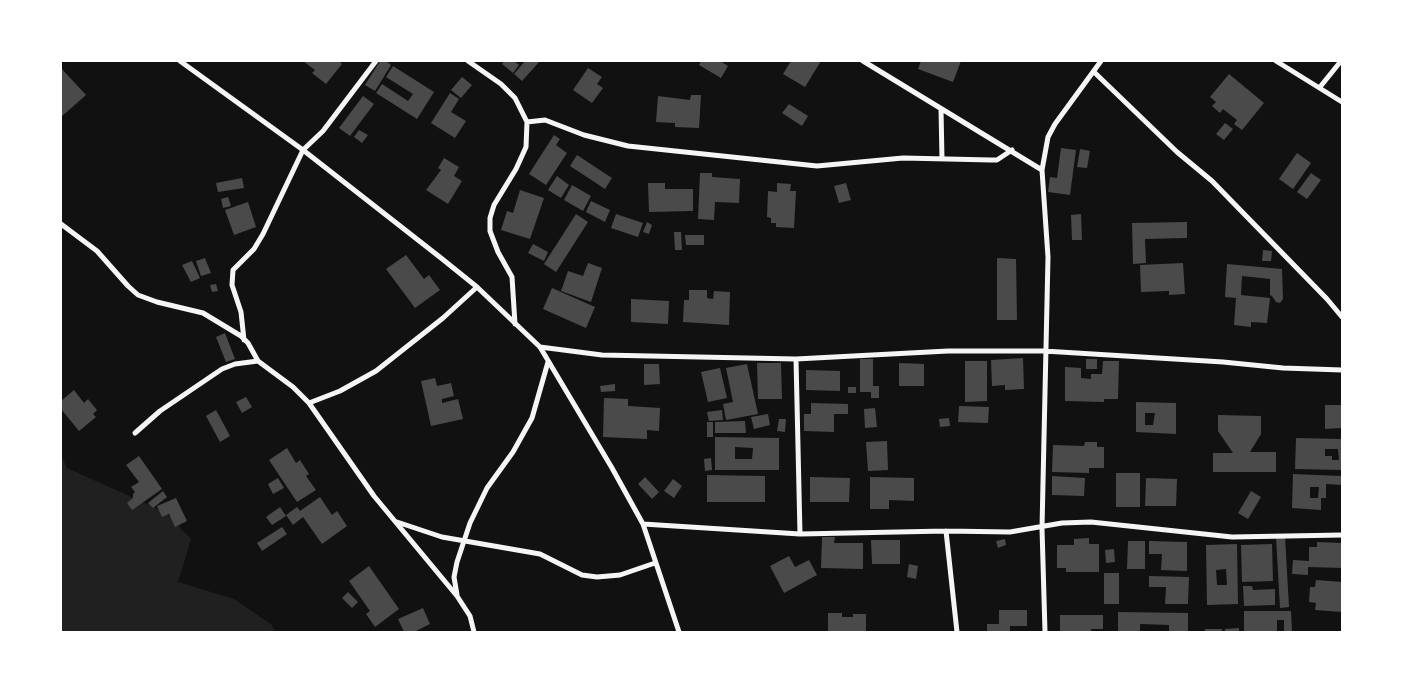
<!DOCTYPE html>
<style>
body{margin:0}
#map{position:relative;width:1403px;height:693px;overflow:hidden;background:#111;font-family:Barlow,sans-serif}
canvas{display:block}
.frame{position:absolute;inset:0;border:62px solid #fff;pointer-events:none}
</style>
<div id="map">
<canvas width="1403" height="693"></canvas>
<div class="frame"></div>
</div>
<script>
const ctx = document.querySelector('canvas').getContext('2d');
ctx.lineJoin = 'round';
function paint(path, color) { ctx.fillStyle = color; ctx.fill(path, 'evenodd'); }
const toPath = rows => new Path2D(rows.map(r => 'M' + r).join(''));
function stroke(path, color, width, dash) { ctx.strokeStyle = color; ctx.lineWidth = width; ctx.lineCap = dash ? 'butt' : 'round'; ctx.setLineDash(dash || []); ctx.stroke(path); }
paint(toPath([
 [61,455,67,468,165,512,191,539,178,582,234,599,272,625,275,632,61,632]
]), '#202020');
paint(toPath([
 [303,61,339,61,342,64,326,84,312,73,315,70],
 [380,61,386,61,391,65,375,91,365,85],
 [504,61,514,61,519,65,513,73,502,64],
 [525,61,540,61,522,81,514,74],
 [701,61,720,61,728,66,721,78,699,65],
 [791,61,821,61,805,87,783,74],
 [921,61,961,61,953,82,918,69],
 [393,66,434,92,417,119,376,93,382,84,408,101,413,94,386,77],
 [61,68,86,95,61,117],
 [588,68,602,77,597,84,603,88,592,103,573,90],
 [1229,74,1264,103,1242,130,1234,124,1237,120,1223,109,1220,113,1212,106,1216,102,1210,97],
 [462,77,472,85,461,98,451,90],
 [450,93,459,99,451,112,466,121,455,138,431,123],
 [691,95,701,95,699,128,675,127,675,123,656,122,658,96,690,100],
 [363,96,374,104,350,136,339,128],
 [789,104,808,116,802,126,782,113],
 [1225,123,1233,129,1224,140,1216,134],
 [359,130,368,135,362,143,354,137],
 [554,135,560,139,556,145,567,153,546,185,529,174],
 [1061,148,1076,150,1070,195,1048,192,1050,177,1057,178],
 [1080,149,1090,151,1087,168,1077,167],
 [1297,153,1311,163,1293,189,1279,179],
 [577,155,612,178,605,189,570,166],
 [444,158,459,167,454,176,462,181,448,204,426,190,441,170,438,168],
 [700,173,712,173,712,177,740,179,739,203,715,202,714,220,698,219],
 [1311,173,1321,180,1307,199,1297,192],
 [557,176,569,185,561,198,548,190],
 [242,178,244,188,218,192,216,183],
 [648,183,665,183,665,189,693,189,693,211,649,212],
 [777,183,791,184,790,191,796,191,794,228,776,227,776,223,771,223,771,218,767,217,768,191,777,192],
 [846,183,851,200,839,203,834,186],
 [572,185,591,196,583,211,564,200],
 [520,190,544,198,530,239,501,230,507,211,513,213],
 [228,197,231,206,223,208,221,199],
 [591,201,610,210,605,222,586,212],
 [248,202,256,227,234,235,225,210],
 [576,214,588,222,556,272,544,264],
 [616,214,643,223,638,237,611,228],
 [1081,214,1082,240,1072,240,1071,215],
 [647,222,652,225,649,234,643,232],
 [1187,222,1187,238,1145,239,1146,263,1133,264,1132,223],
 [674,232,681,232,682,250,675,250],
 [685,235,704,235,704,245,686,245],
 [533,244,548,252,544,261,528,253],
 [1263,250,1272,251,1271,261,1262,261],
 [406,255,424,279,429,275,440,290,415,308,386,269],
 [205,258,211,273,201,276,196,261],
 [997,258,1016,259,1017,320,997,320],
 [192,261,200,278,191,282,182,265],
 [588,263,602,268,591,302,561,291,568,271,583,276],
 [1183,263,1185,294,1169,295,1169,291,1141,292,1140,265],
 [1227,264,1282,269,1283,299,1280,303,1276,302,1272,296,1270,295,1270,279,1242,276,1241,295,1270,298,1267,323,1251,322,1251,327,1234,325,1236,298,1225,297],
 [216,284,218,291,212,292,210,285],
 [552,288,595,307,586,328,543,309],
 [689,290,707,290,707,298,713,299,714,291,730,292,729,325,683,322,684,300,689,300],
 [631,299,669,301,668,324,631,322],
 [225,333,235,359,226,362,216,337],
 [1023,358,1024,389,1005,390,1005,385,992,386,991,360],
 [860,359,873,359,873,386,879,386,879,398,871,398,871,392,860,392],
 [1086,359,1097,359,1097,369,1086,369],
 [965,361,987,361,987,401,965,402],
 [1103,361,1119,361,1118,399,1104,399,1104,402,1065,401,1065,367,1081,368,1081,378,1091,379,1091,374,1102,374],
 [757,363,781,363,782,399,758,399],
 [899,363,924,364,924,386,899,386],
 [644,364,659,364,660,384,644,385],
 [747,364,758,414,726,420,723,404,733,402,726,368],
 [720,368,727,398,708,402,701,372],
 [806,370,840,371,840,391,806,390],
 [435,378,437,386,451,383,454,396,442,399,442,403,458,399,463,419,431,426,421,381],
 [615,384,615,391,601,392,600,386],
 [848,387,856,387,856,393,848,393],
 [74,390,84,403,88,399,97,410,93,414,96,417,79,431,61,409,61,401],
 [246,397,252,407,242,413,236,402],
 [604,398,628,399,628,406,660,408,659,431,647,430,647,439,603,437],
 [1136,402,1176,403,1176,434,1136,432],
 [1145,413,1155,413,1153,425,1145,425],
 [811,403,848,404,848,414,834,414,834,432,804,431,804,414,811,414],
 [1325,405,1342,405,1342,428,1325,429],
 [959,406,989,407,988,423,958,422],
 [875,408,877,427,865,428,864,409],
 [216,410,230,436,220,442,206,416],
 [722,410,723,420,709,421,707,412],
 [768,414,770,425,754,429,751,417],
 [1218,415,1261,416,1261,434,1250,452,1276,452,1276,472,1213,472,1213,453,1233,453,1218,431],
 [949,418,950,426,940,427,939,419],
 [779,419,786,419,785,432,777,431],
 [745,421,746,433,715,433,715,422],
 [707,422,713,422,713,437,707,437],
 [715,437,779,438,779,470,715,470],
 [735,447,753,448,752,459,735,459],
 [1296,438,1342,439,1342,470,1295,469],
 [1325,449,1338,449,1339,460,1332,460,1332,456,1325,456],
 [887,441,888,470,868,471,866,442],
 [1085,442,1097,442,1097,447,1104,447,1104,468,1089,468,1089,473,1052,472,1053,445,1084,446],
 [287,448,296,463,300,460,309,474,306,476,316,490,297,502,269,460],
 [139,456,162,489,132,510,127,503,133,498,133,494,135,492,131,487,139,482,126,465],
 [711,458,712,470,705,471,704,459],
 [1116,473,1140,473,1140,507,1116,507],
 [1293,474,1342,476,1342,485,1326,484,1326,498,1321,498,1321,510,1292,508],
 [1310,487,1319,487,1318,498,1310,498],
 [707,475,765,476,765,502,707,502],
 [1052,476,1085,478,1084,496,1052,495],
 [645,477,659,492,652,499,638,484],
 [810,477,850,478,849,502,810,502],
 [870,477,914,478,914,501,889,500,889,509,870,509],
 [278,478,284,488,273,494,268,484],
 [1146,478,1177,479,1176,506,1145,506],
 [673,479,682,486,674,498,664,491],
 [163,491,167,497,153,508,148,503],
 [1251,491,1261,497,1248,519,1238,513],
 [320,497,332,515,337,511,347,526,322,544,303,517,293,525,286,515,297,507,300,511],
 [176,498,187,521,175,527,169,514,162,517,157,506],
 [280,507,286,516,272,525,266,517],
 [282,527,287,534,262,551,257,543],
 [1285,536,1289,607,1280,608,1276,537],
 [822,537,835,537,834,543,863,543,863,569,821,568],
 [1089,538,1089,544,1099,544,1099,572,1066,572,1066,568,1057,568,1057,545,1074,545,1074,539],
 [1005,539,1006,545,998,548,996,541],
 [871,540,900,540,900,564,872,564],
 [1128,541,1145,541,1145,569,1127,569],
 [1149,541,1187,542,1187,571,1161,570,1162,554,1149,554],
 [1317,542,1342,543,1342,568,1308,567,1308,575,1292,574,1293,560,1309,561,1309,547,1317,547],
 [1237,544,1238,604,1207,605,1206,545],
 [1226,569,1227,585,1217,585,1216,570],
 [1272,544,1273,581,1242,582,1241,545],
 [1114,549,1115,562,1106,563,1105,550],
 [789,556,795,567,809,560,817,575,784,593,770,566],
 [909,564,918,566,916,579,907,577],
 [369,566,399,609,375,627,366,614,370,611,349,581],
 [1104,573,1119,573,1119,604,1104,604],
 [1149,576,1189,577,1188,604,1165,604,1166,587,1149,587],
 [1316,580,1342,582,1342,612,1315,610,1316,603,1309,602,1310,587,1315,587],
 [1243,586,1252,586,1253,590,1275,589,1275,605,1244,606],
 [348,592,358,602,352,608,342,598],
 [423,608,430,624,414,632,404,632,398,619],
 [999,610,1027,610,1027,626,1010,626,1010,632,987,632,987,624,999,624],
 [1244,611,1291,611,1292,632,1284,632,1284,620,1277,620,1277,632,1244,632],
 [1118,612,1188,613,1188,632,1169,632,1169,625,1140,624,1140,632,1118,632],
 [828,613,842,613,842,617,853,617,853,614,866,614,866,632,828,632],
 [1060,615,1103,615,1103,629,1091,629,1091,632,1060,632],
 [1239,628,1239,632,1225,632,1225,629],
 [1205,629,1222,629,1222,632,1205,632]
]), '#4a4a4a');
stroke(toPath([
 [180,61,303,150,441,258,477,287,540,347,612,468,643,524,679,632],
 [468,61,501,84,515,98,527,122,526,147,516,169,494,205,490,218,490,231,498,252,512,277,515,324],
 [863,61,1042,170],
 [1276,61,1342,102],
 [1094,72,1177,152,1212,181,1327,299,1342,317],
 [1320,87,1341,61],
 [941,109,942,159],
 [527,122,545,120,584,135,628,146,817,166,903,158,991,160,997,160,1012,150],
 [61,224,97,251,128,286,138,295,157,302,203,313,241,336,248,343,258,361,293,387,309,403,374,496,457,596,470,616,474,632],
 [244,340,241,312,232,285,233,270,254,249,263,234,303,150,323,131,376,61],
 [540,347,602,355,796,359,948,351,1044,351,1223,362,1283,368,1342,370],
 [796,359,800,534],
 [309,403,340,391,376,371,443,318,477,287],
 [135,433,160,411,222,369,235,364,258,361],
 [397,522,442,537,540,554,582,575,597,577,620,575,655,563],
 [643,524,800,534,946,531,1010,532,1062,523,1091,522,1232,537,1342,535],
 [946,531,957,632],
 [457,595,454,577,457,562,470,523,487,488,513,452,532,418,548,362],
 [1045,632,1042,528,1048,257,1042,170,1048,137,1055,124,1101,61]
]), '#f5f5f5', 5);
</script>
